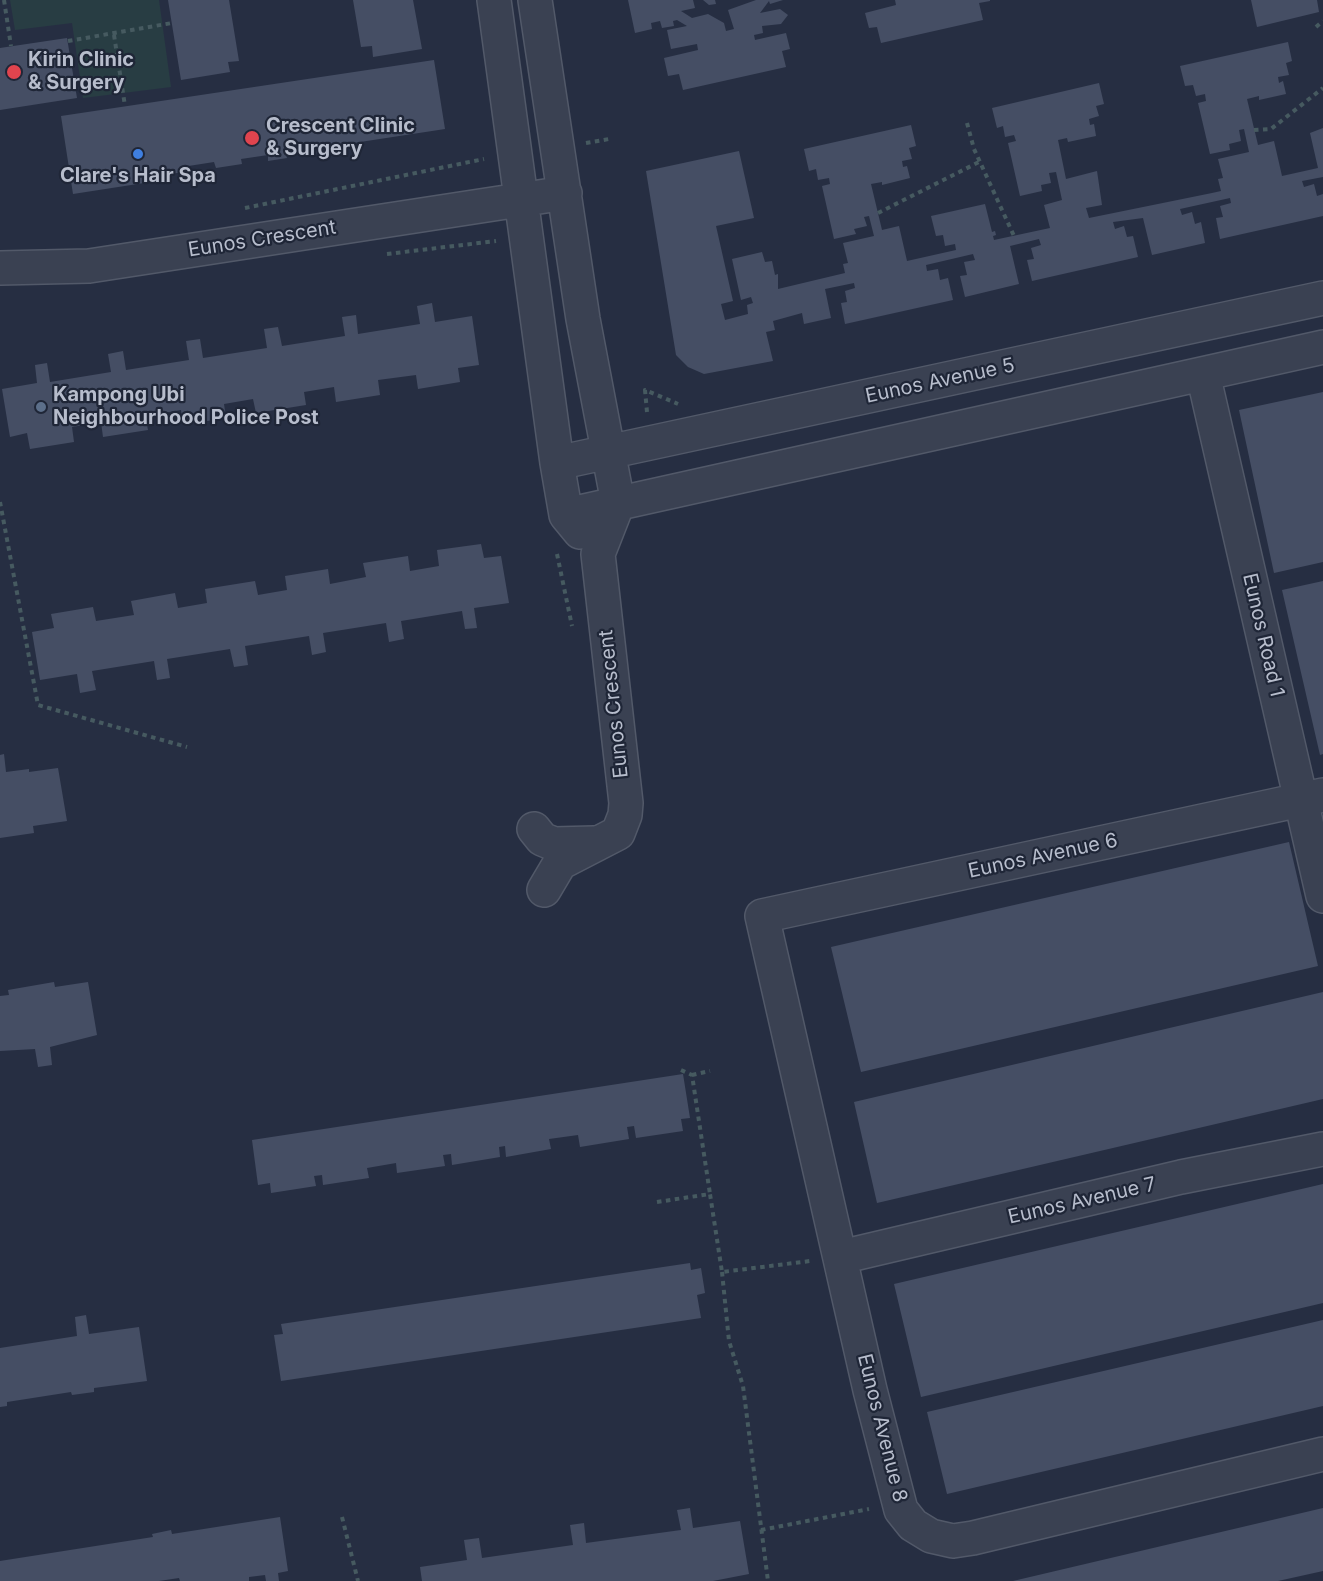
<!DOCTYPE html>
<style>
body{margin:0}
canvas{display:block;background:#262e42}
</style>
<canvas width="1323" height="1581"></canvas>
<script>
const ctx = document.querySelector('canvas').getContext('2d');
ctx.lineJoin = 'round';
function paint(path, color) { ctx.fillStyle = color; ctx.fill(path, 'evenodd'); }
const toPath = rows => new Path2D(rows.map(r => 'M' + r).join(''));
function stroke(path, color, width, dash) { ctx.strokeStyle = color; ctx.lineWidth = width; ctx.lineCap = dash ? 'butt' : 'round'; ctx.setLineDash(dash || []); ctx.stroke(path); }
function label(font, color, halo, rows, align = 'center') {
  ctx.font = font + ' Inter,sans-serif'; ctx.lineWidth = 4.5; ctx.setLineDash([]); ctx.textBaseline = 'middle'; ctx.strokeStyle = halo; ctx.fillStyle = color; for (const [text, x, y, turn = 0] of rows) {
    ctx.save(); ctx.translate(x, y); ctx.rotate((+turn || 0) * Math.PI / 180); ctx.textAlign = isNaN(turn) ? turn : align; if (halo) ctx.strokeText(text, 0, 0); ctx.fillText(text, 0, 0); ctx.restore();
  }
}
paint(toPath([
 [10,0,159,0,171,87,83,98,72,23,15,30]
]), '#283d43');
paint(toPath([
 [168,0,229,0,239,61,228,62,230,72,181,80],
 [353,0,413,0,422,49,373,57,372,46,361,47],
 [628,0,693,0,695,8,681,11,692,18,708,14,724,23,726,31,734,29,728,10,756,0,783,0,770,4,769,1,760,13,780,9,788,15,781,24,762,26,763,33,754,35,755,40,786,33,790,49,782,51,786,67,683,90,679,74,668,76,664,58,698,50,697,44,671,49,667,30,687,26,677,20,673,21,674,26,662,28,660,21,651,23,652,29,635,33],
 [703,0,715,0,716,4,709,5],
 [895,0,990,0,990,1,979,3,983,20,881,43,877,27,869,28,865,13,896,5],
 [1251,0,1317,0,1319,12,1257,27],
 [67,38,77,98,0,110,0,48],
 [1288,42,1292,61,1286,63,1289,75,1278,77,1279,83,1283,81,1286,94,1259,100,1259,96,1247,99,1258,145,1274,141,1282,176,1318,168,1310,133,1323,128,1323,177,1302,181,1304,187,1314,184,1317,196,1323,194,1323,216,1220,239,1216,218,1223,217,1220,206,1231,203,1230,198,1180,209,1182,215,1192,212,1195,224,1201,222,1205,243,1152,255,1143,218,1113,222,1115,229,1124,226,1127,237,1133,236,1138,257,1032,281,1027,260,1034,259,1031,248,1041,245,1039,239,1010,246,1019,284,965,297,960,276,967,275,964,262,975,260,973,254,926,265,927,271,938,269,940,280,948,278,953,300,845,324,841,303,847,302,845,291,855,288,854,283,825,289,831,318,804,324,802,313,773,321,775,330,766,332,773,361,704,374,688,367,676,355,646,171,739,151,754,218,716,226,733,301,721,304,725,320,748,314,747,305,753,303,751,297,741,300,732,259,762,252,765,262,772,261,775,275,778,274,778,289,845,273,843,264,848,263,843,243,874,236,869,216,864,217,867,226,854,229,856,234,834,239,822,186,830,184,829,178,818,180,816,169,809,171,804,149,911,125,916,146,909,148,912,159,902,161,903,167,907,166,910,178,882,185,882,182,871,184,882,230,899,226,907,261,956,250,955,244,945,246,943,235,936,236,931,216,985,204,992,232,995,231,996,235,993,236,994,240,1050,228,1044,205,1062,200,1056,172,1049,173,1051,183,1041,185,1042,191,1020,196,1008,143,1016,141,1014,135,1005,137,1003,126,997,128,992,108,1099,83,1104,104,1096,106,1099,116,1089,119,1090,125,1094,124,1096,136,1068,142,1067,138,1058,140,1066,179,1097,171,1102,205,1086,208,1089,218,1212,193,1221,191,1218,179,1223,178,1218,159,1249,152,1244,129,1239,130,1241,141,1229,144,1230,150,1210,154,1198,103,1206,101,1205,94,1196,96,1193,85,1185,86,1180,66],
 [434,60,445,129,334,146,335,151,305,155,304,149,285,152,287,158,268,161,268,155,241,159,242,164,216,168,214,162,182,167,183,172,165,175,165,169,142,172,144,183,73,194,61,116],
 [432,303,435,322,472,316,479,365,458,368,460,382,418,389,416,375,378,380,380,395,336,402,334,387,304,392,306,405,256,413,253,399,224,404,226,418,183,425,181,410,145,416,148,430,103,437,101,422,72,427,74,442,30,449,27,433,10,437,2,389,37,383,35,365,47,363,50,382,111,372,108,354,123,351,126,370,189,360,186,341,200,339,203,358,267,348,264,329,278,327,282,346,345,336,342,317,356,315,358,334,420,324,417,306],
 [1323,392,1323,562,1274,573,1239,410],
 [481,544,484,558,501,556,509,603,474,608,477,628,465,629,462,611,401,621,404,639,389,642,386,623,323,633,326,652,312,655,309,636,245,646,248,665,234,667,230,649,167,659,170,678,157,680,154,661,92,671,96,690,80,693,77,674,40,680,32,632,54,628,51,614,93,607,96,621,134,615,131,601,175,593,178,608,207,603,205,589,255,581,258,595,287,590,285,576,328,569,330,584,366,577,363,563,408,556,410,571,439,566,437,550],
 [1323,581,1323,754,1320,755,1282,590],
 [4,754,6,772,29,769,29,772,58,768,67,821,33,826,34,833,0,838,0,755],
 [1289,842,1318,966,861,1072,831,947],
 [54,982,55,987,88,982,97,1035,50,1047,52,1065,38,1067,35,1049,0,1051,0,996,9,995,8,990],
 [1323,992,1323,1099,877,1203,854,1102],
 [683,1074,690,1118,681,1119,683,1131,636,1138,634,1126,627,1127,629,1139,580,1147,578,1135,549,1139,551,1149,506,1157,505,1146,499,1147,500,1157,452,1165,451,1154,443,1155,445,1166,397,1173,396,1163,367,1168,369,1178,323,1185,322,1175,314,1176,316,1186,271,1193,270,1183,258,1185,252,1140],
 [1323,1184,1323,1303,921,1397,894,1284],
 [690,1263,691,1270,701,1268,705,1293,697,1295,701,1318,281,1381,274,1335,283,1334,281,1324],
 [86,1315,89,1334,139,1327,147,1381,94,1388,94,1392,72,1395,71,1392,7,1402,7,1406,0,1407,0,1348,77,1336,75,1317],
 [1323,1320,1323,1406,947,1494,927,1412],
 [690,1508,693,1528,740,1521,749,1574,713,1581,422,1581,420,1567,467,1560,464,1540,479,1538,482,1558,573,1545,570,1525,584,1523,586,1543,681,1530,677,1510],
 [1323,1508,1323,1571,1278,1581,1013,1581],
 [280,1517,288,1571,278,1573,279,1581,266,1581,265,1575,249,1577,249,1581,180,1581,179,1578,159,1581,0,1581,0,1561,153,1537,152,1534,171,1530,172,1534]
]), '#454e64');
const minor = toPath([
 [494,0,557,463,566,515,580,532],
 [535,0,583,319,618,503,598,554,626,803,625,815,618,833,560,863,544,890],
 [0,268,89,266,565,193],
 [1203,374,1323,896],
 [557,463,1323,298],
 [566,515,1323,347],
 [1323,795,762,916,870,1390,901,1510,913,1525,931,1536,953,1541,973,1538,1323,1454],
 [534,829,542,839,554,844,594,843],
 [841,1257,1181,1177,1323,1149]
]);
stroke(minor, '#525969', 36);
stroke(toPath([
 [4,0,11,46],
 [1316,27,1323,21],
 [114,35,125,106],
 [68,41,172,23],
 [967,123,974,149,1014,236],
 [1254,130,1271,129,1323,88],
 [586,143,609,139],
 [245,208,484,159],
 [878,213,979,162],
 [387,254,496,241],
 [647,412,645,390,678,404],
 [0,502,38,705,187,747],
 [557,554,572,626],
 [681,1070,692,1075,710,1194],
 [692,1075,710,1071],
 [657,1202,710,1194,722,1272,810,1261],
 [722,1272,729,1341,743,1386,768,1581],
 [342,1517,358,1581],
 [761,1530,869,1509]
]), '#465a60', 4, [4.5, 4.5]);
stroke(minor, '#3a4152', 33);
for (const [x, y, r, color] of [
 [14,72,8,"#e0444e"],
 [252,138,8,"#e0444e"],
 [138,154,6,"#3f7fe0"],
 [41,407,6,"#5c6f8a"]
]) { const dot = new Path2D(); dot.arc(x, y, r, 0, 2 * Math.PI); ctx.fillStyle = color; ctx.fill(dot); stroke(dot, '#1f2637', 2); }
label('bold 20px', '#b7bdcc', '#1f2637', [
 ["Kirin Clinic",28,60],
 ["& Surgery",28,83],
 ["Crescent Clinic",266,126],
 ["& Surgery",266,149],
 ["Clare's Hair Spa",138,176,"center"],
 ["Kampong Ubi",53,395],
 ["Neighbourhood Police Post",53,418]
], 'left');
label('20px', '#b7bdcc', '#1f2637', [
 ["Eunos Crescent",262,239,-9],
 ["Eunos Avenue 5",940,381,-12],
 ["Eunos Road 1",1263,635,77],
 ["Eunos Crescent",614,704,-96],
 ["Eunos Avenue 6",1043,856,-12],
 ["Eunos Avenue 7",1082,1201,-13],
 ["Eunos Avenue 8",882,1428,76]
]);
</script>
